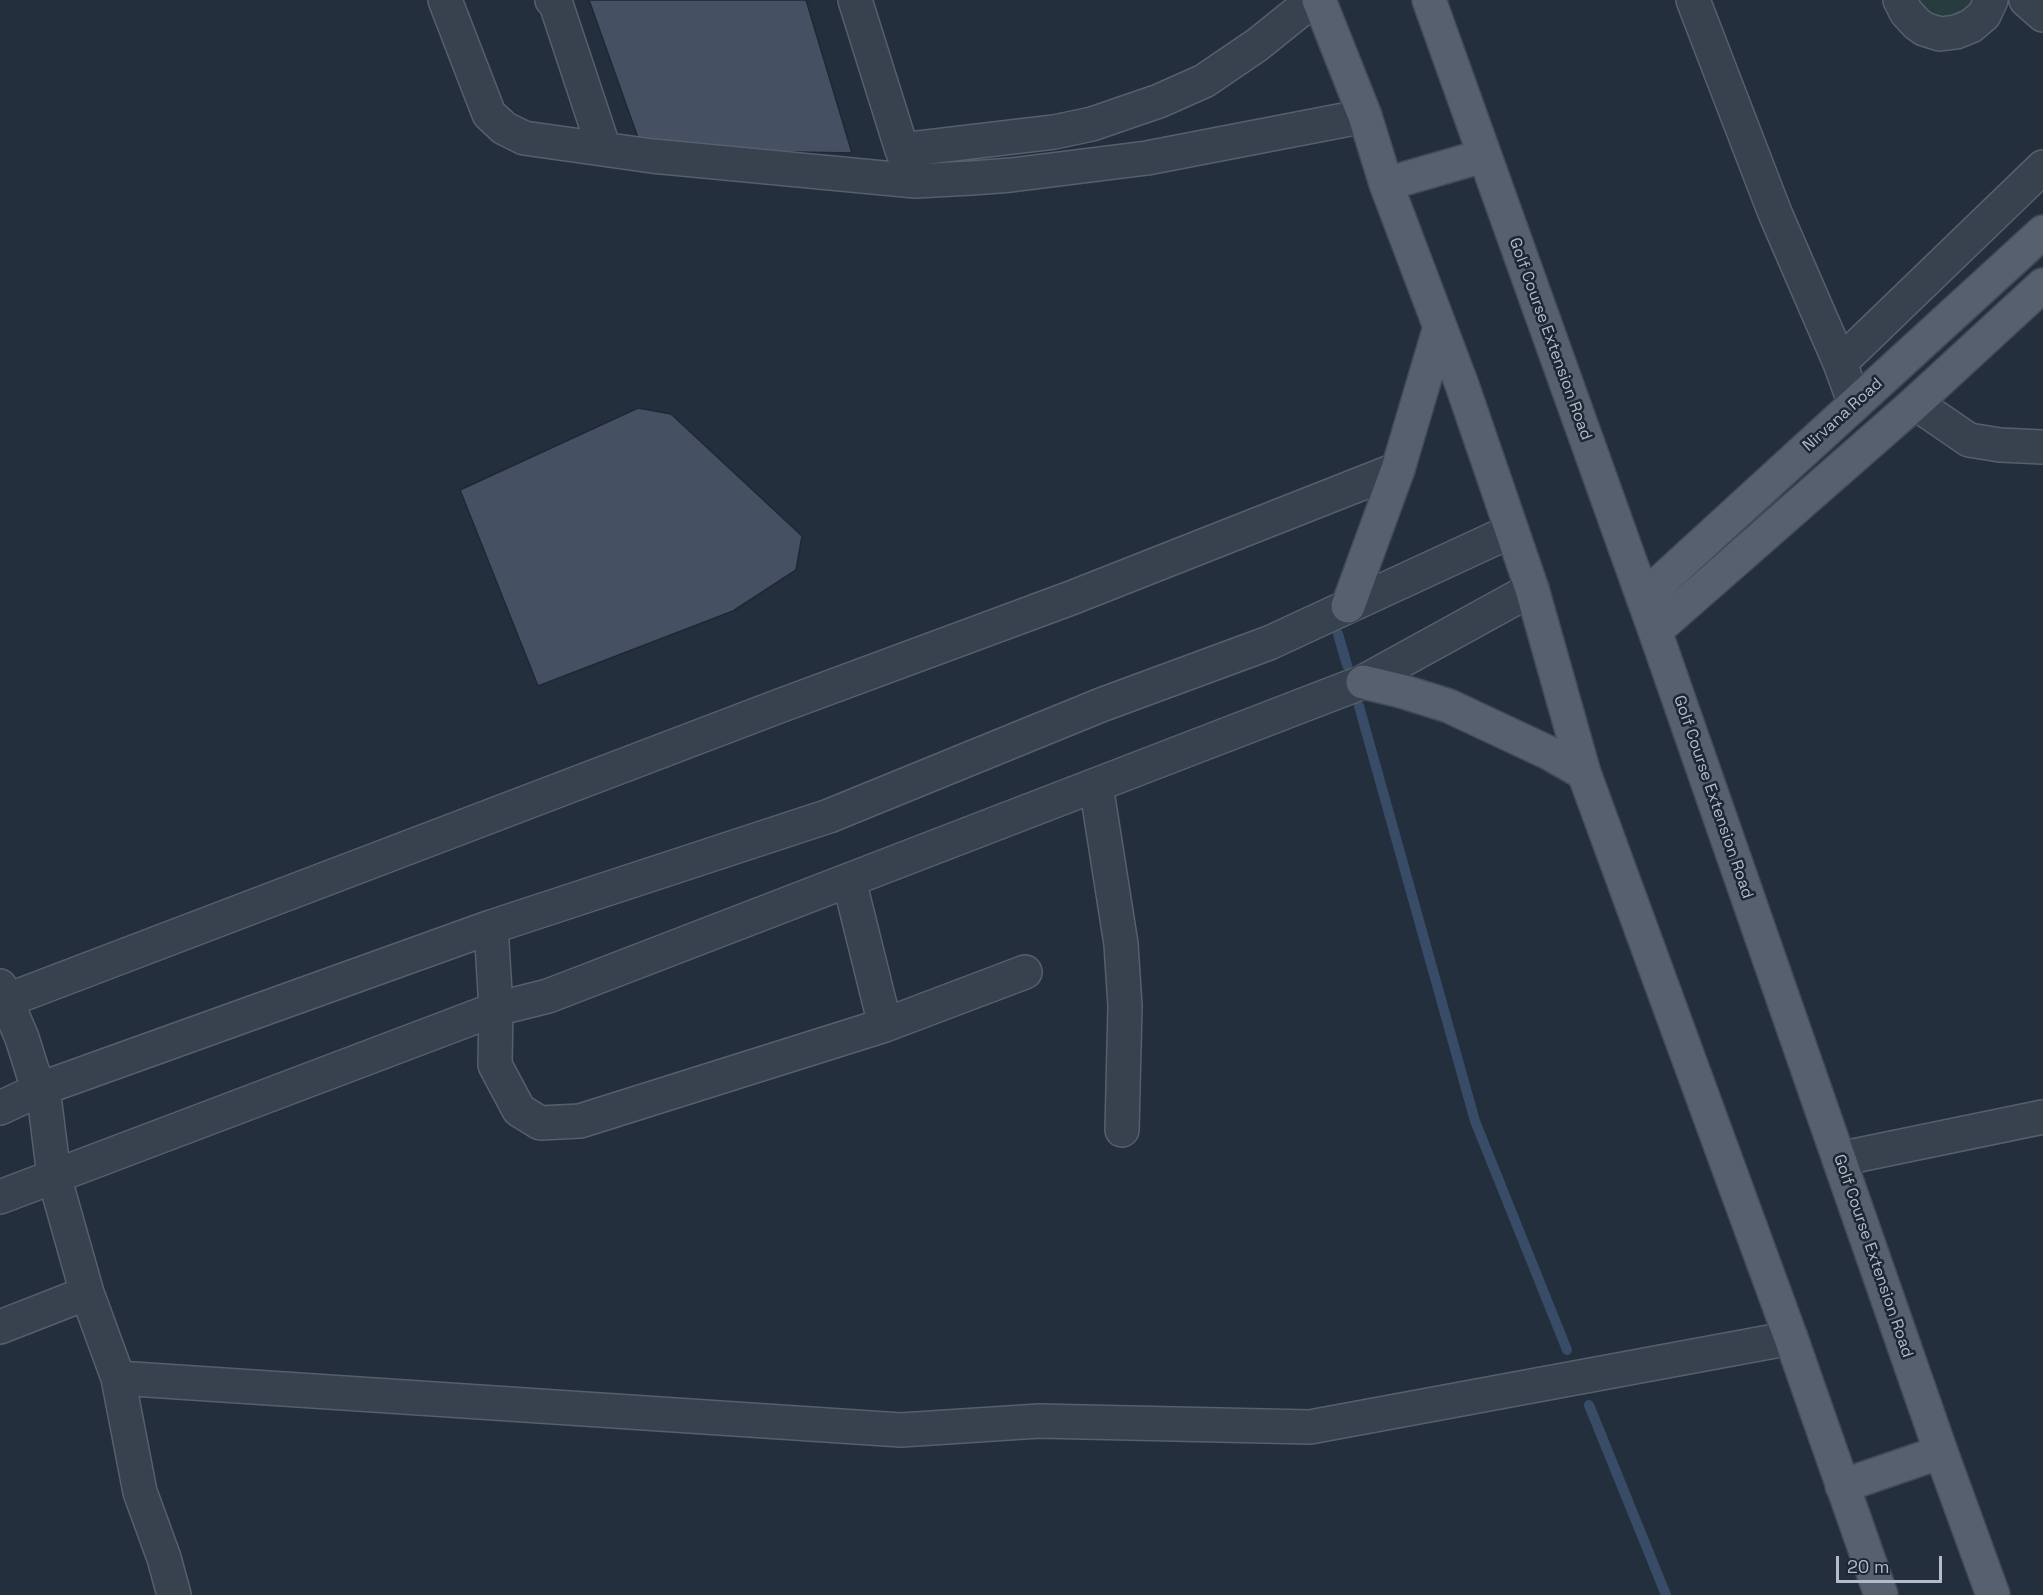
<!DOCTYPE html>
<style>
body{margin:0}
#map{position:relative;width:2043px;height:1595px;overflow:hidden;background:#242f3e;font-family:"Space Grotesk",sans-serif}
canvas{display:block}
.scale{position:absolute;left:1836px;top:1556px;width:106px;height:27px;box-sizing:border-box;border:3px solid #b4bcc9;border-top:0;padding-left:8px;font-size:18px;line-height:21px;white-space:nowrap;color:#b4bcc9;-webkit-text-stroke:4px #1d2633;paint-order:stroke}
</style>
<div id="map">
<canvas width="2043" height="1595"></canvas>
<div class="scale">20 m</div>
</div>
<script>
const ctx = document.querySelector('canvas').getContext('2d');
ctx.lineJoin = 'round';
function paint(path, color) { ctx.fillStyle = color; ctx.fill(path, 'evenodd'); }
const toPath = rows => new Path2D(rows.map(r => 'M' + r).join(''));
function stroke(path, color, width, dash) { ctx.strokeStyle = color; ctx.lineWidth = width; ctx.lineCap = dash ? 'butt' : 'round'; ctx.setLineDash(dash || []); ctx.stroke(path); }
function label(font, color, halo, rows, align = 'center') {
  ctx.font = font + ' "Space Grotesk",sans-serif'; ctx.lineWidth = 5; ctx.setLineDash([]); ctx.textBaseline = 'middle'; ctx.strokeStyle = halo; ctx.fillStyle = color; for (const [text, x, y, turn = 0] of rows) {
    ctx.save(); ctx.translate(x, y); ctx.rotate((+turn || 0) * Math.PI / 180); ctx.textAlign = isNaN(turn) ? turn : align; if (halo) ctx.strokeText(text, 0, 0); ctx.fillText(text, 0, 0); ctx.restore();
  }
}
paint(toPath([
 [1914,0,1973,0,1971,6,1954,19,1932,19]
]), '#263c3f');
stroke(toPath([
 [1338,634,1347,665],
 [1359,706,1475,1121,1567,1350],
 [1589,1405,1666,1595]
]), '#394c67', 10);
const building = toPath([
 [589,0,806,0,852,153,642,149,589,0],
 [638,408,671,414,802,536,796,570,733,611,538,686,460,490,638,408]
]);
paint(building, '#455162');
stroke(building, '#1f2835', 1.5);
const minor = toPath([
 [445,0,489,114,504,128,524,138,652,156,915,181,972,178,1011,175,1147,158,1365,116],
 [552,0,556,4,604,149],
 [855,0,902,150,910,170],
 [1693,0,1775,213,1840,363,1855,404],
 [1900,0,1906,12,1917,24,1924,29,1940,34,1956,32,1971,26,1984,15,1991,0],
 [2026,0,2043,15],
 [902,150,1054,132,1092,124,1159,101,1204,81,1257,45,1313,0],
 [1840,363,2043,167],
 [1915,403,1969,440,2000,445,2043,447],
 [1096,785,1121,944,1125,1006,1122,1130],
 [849,880,885,1025],
 [491,927,496,1009,495,1065,519,1110,540,1123,580,1121,885,1025,1025,972],
 [0,986,22,1038,33,1073,43,1088,54,1176,87,1293,118,1378,140,1492,164,1558,174,1595],
 [0,1003,782,705,1071,598,1398,469],
 [0,1108,43,1088,491,927,829,816,1101,705,1269,643,1511,531],
 [1839,1159,2043,1117],
 [0,1197,496,1009,548,996,1363,682,1532,589],
 [0,1327,87,1293],
 [118,1378,901,1430,1039,1421,1310,1427,1791,1338]
]);
const major = toPath([
 [1319,0,1365,116,1386,184,1462,385,1532,589,1584,773,1791,1338,1881,1595],
 [1429,0,1655,631,1941,1452,1993,1595],
 [1386,184,1483,156],
 [1643,598,2043,232],
 [1348,606,1398,469,1440,327],
 [1655,631,1915,403,2043,285],
 [1363,682,1401,691,1449,706,1549,753,1584,773],
 [1842,1486,1941,1452]
]);
stroke(minor, '#565f6c', 36);
stroke(major, '#414a57', 36);
stroke(minor, '#38414e', 33);
stroke(major, '#56606e', 33);
label('16px', '#b4bcc9', '#1d2633', [
 ["Golf Course Extension Road",1550,339,70],
 ["Nirvana Road",1843,415,-42],
 ["Golf Course Extension Road",1713,797,71],
 ["Golf Course Extension Road",1873,1256,71]
]);
</script>
